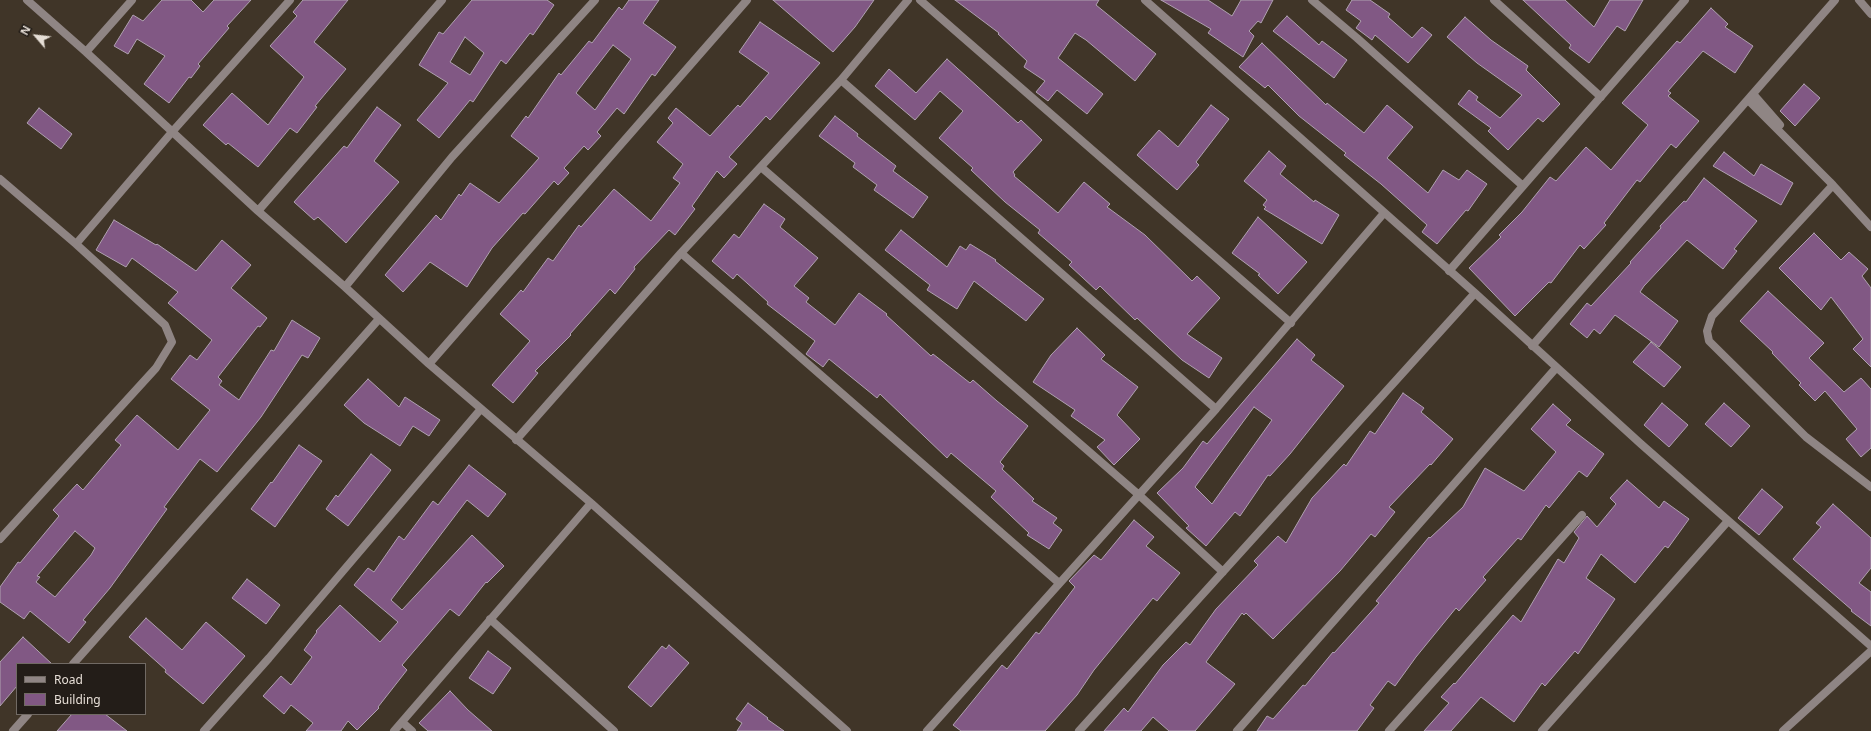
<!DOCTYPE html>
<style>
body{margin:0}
#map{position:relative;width:1871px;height:731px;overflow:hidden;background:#403528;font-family:"Noto Sans",sans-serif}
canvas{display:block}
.legend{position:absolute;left:16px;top:663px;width:130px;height:52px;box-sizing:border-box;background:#231d18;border:1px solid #716a64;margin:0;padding:5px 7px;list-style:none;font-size:12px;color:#e6ded6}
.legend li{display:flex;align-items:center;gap:8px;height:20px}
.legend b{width:20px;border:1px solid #716a64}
.north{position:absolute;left:16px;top:16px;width:40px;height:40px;-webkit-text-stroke:3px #231d18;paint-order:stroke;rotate:298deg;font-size:11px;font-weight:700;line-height:16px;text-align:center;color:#e6ded6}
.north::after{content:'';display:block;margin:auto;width:14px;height:18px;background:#e6ded6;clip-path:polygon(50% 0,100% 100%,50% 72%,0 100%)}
</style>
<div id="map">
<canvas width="1871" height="731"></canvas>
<ul class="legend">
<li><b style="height:5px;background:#8f8584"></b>Road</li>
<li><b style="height:11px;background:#815884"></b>Building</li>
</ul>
<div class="north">N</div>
</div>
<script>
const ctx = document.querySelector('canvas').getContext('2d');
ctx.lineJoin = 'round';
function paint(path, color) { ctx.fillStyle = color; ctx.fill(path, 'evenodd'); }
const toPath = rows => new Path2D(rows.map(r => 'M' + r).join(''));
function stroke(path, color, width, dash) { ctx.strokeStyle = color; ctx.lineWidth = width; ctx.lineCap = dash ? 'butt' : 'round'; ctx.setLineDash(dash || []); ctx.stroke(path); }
const building = toPath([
 [162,0,191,0,203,12,214,0,251,0,227,26,229,28,198,64,200,66,191,78,189,77,169,103,144,84,165,56,137,39,128,54,114,46,133,15,143,21,162,0],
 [303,0,348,0,314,42,346,69,315,106,317,107,297,133,290,128,258,167,228,143,226,145,203,125,232,93,268,125,304,77,270,46,297,16,293,12,303,0],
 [472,0,547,0,554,5,533,35,530,33,506,64,501,60,473,102,470,100,439,138,417,120,448,83,419,65,439,32,443,34,472,0],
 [465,37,484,53,470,75,450,62,465,37],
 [629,0,659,0,643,23,676,47,655,76,652,74,624,114,617,108,597,132,601,136,588,150,584,146,564,168,569,173,558,185,554,181,525,214,523,213,492,248,467,287,430,262,403,292,385,275,436,215,441,220,459,194,461,196,470,183,499,203,539,158,511,136,526,116,528,118,559,73,561,75,589,41,592,43,619,7,622,10,629,0],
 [613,45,631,59,595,110,576,93,613,45],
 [773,0,874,0,855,27,833,52,773,0],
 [955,0,1099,0,1096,5,1156,54,1135,81,1086,40,1075,33,1058,58,1103,94,1087,114,1057,90,1048,101,1036,92,1045,81,1024,67,1027,61,998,34,999,33,955,0],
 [1161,0,1208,0,1232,16,1241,0,1273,0,1261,23,1258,21,1249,31,1254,36,1243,57,1208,33,1211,29,1161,0],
 [1352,0,1370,0,1390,14,1388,17,1412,38,1422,27,1432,35,1408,63,1375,35,1372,40,1356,28,1361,21,1346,10,1352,0],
 [1523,0,1565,0,1594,27,1610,0,1643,0,1625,31,1617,26,1589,63,1569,48,1571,45,1523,0],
 [1711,8,1728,24,1725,27,1753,46,1735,73,1703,51,1668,91,1671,93,1668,96,1699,121,1676,148,1671,144,1640,182,1637,180,1604,223,1606,225,1584,249,1580,245,1551,283,1549,282,1515,316,1469,268,1501,237,1499,235,1522,212,1550,177,1556,181,1586,147,1611,170,1648,125,1622,103,1677,41,1680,43,1711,8],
 [1287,16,1319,45,1322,41,1347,60,1334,78,1273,31,1287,16],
 [1465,17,1491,40,1528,66,1526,70,1560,104,1543,122,1538,118,1508,150,1488,131,1491,128,1458,104,1469,90,1478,97,1476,100,1500,118,1522,95,1477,63,1447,37,1465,17],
 [760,22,820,63,770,120,766,116,729,157,737,164,724,178,717,171,692,206,695,209,675,235,669,230,634,267,635,269,615,294,610,289,570,334,571,335,535,371,538,373,513,403,492,385,530,341,500,314,521,290,523,292,548,258,553,261,579,225,581,227,614,189,651,221,680,183,673,178,683,164,657,142,673,123,668,118,676,108,710,136,738,105,740,107,769,73,739,52,760,22],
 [1262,43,1326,105,1327,103,1364,133,1387,105,1413,127,1387,158,1428,193,1443,170,1459,180,1467,170,1487,184,1468,211,1466,210,1437,244,1422,232,1427,225,1381,184,1344,155,1346,153,1299,116,1268,85,1265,88,1239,67,1262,43],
 [947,59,1018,123,1021,120,1042,140,1013,172,1015,175,1014,176,1058,213,1084,182,1110,204,1107,207,1145,235,1192,281,1197,276,1220,298,1187,334,1222,358,1209,378,1182,360,1137,318,1135,320,1100,286,1096,290,1069,265,1072,262,1038,233,1040,230,1005,202,971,170,973,168,939,138,963,111,940,91,915,120,875,86,889,69,916,93,947,59],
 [1804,84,1820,98,1795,126,1780,111,1804,84],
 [1211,105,1229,119,1196,162,1199,165,1177,190,1137,155,1159,130,1178,147,1211,105],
 [377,107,401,125,374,161,399,182,346,243,318,217,314,220,294,202,344,146,347,148,377,107],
 [39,108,72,134,61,149,27,123,39,108],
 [835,116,858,134,857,136,896,166,893,171,928,197,913,218,874,190,877,185,853,167,855,163,819,136,835,116],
 [1269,151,1286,166,1280,174,1314,202,1315,200,1339,215,1322,244,1264,209,1266,207,1263,205,1267,200,1244,181,1269,151],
 [1724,152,1754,176,1761,164,1793,183,1781,205,1713,166,1724,152],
 [1704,178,1757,221,1734,249,1737,251,1723,269,1687,240,1644,286,1640,292,1678,321,1659,347,1615,315,1600,334,1594,329,1587,338,1570,324,1587,303,1591,306,1631,263,1630,262,1661,228,1660,226,1684,201,1686,202,1704,178],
 [764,204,785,219,780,227,818,258,794,286,809,298,806,302,835,325,859,293,887,314,886,315,931,356,933,354,970,383,973,380,997,401,1028,426,1000,462,1004,466,1002,469,1034,499,1032,501,1057,518,1053,523,1062,530,1049,549,1027,535,1029,533,991,497,996,491,951,453,947,458,880,394,877,398,829,359,823,367,806,354,815,341,767,304,768,302,737,274,733,279,712,261,734,234,739,238,764,204],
 [1258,217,1307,262,1278,294,1258,275,1260,274,1232,253,1258,217],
 [114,220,156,245,157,244,196,271,222,240,251,265,231,288,267,318,260,327,258,326,218,377,222,381,219,385,239,400,271,350,274,351,292,320,320,338,308,358,302,355,261,417,217,472,200,459,164,507,167,509,110,588,83,620,86,622,69,643,30,611,24,619,0,602,0,587,18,562,20,563,59,516,53,510,77,484,83,490,121,445,115,440,137,415,178,450,210,410,171,379,190,355,197,360,212,340,168,303,178,292,132,258,126,267,96,250,114,220],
 [75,531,95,548,91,555,55,597,36,582,40,577,37,576,75,531],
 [901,230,947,267,960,246,966,250,970,244,996,260,995,261,1044,299,1026,321,974,281,957,309,927,290,930,285,885,250,901,230],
 [1814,233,1841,260,1849,252,1868,269,1862,276,1871,288,1871,367,1853,349,1863,339,1831,297,1821,310,1779,268,1814,233],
 [1768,291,1824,343,1809,358,1844,392,1861,378,1871,389,1871,448,1861,457,1846,439,1857,429,1825,391,1815,401,1799,385,1801,383,1772,353,1773,352,1740,321,1768,291],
 [1077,328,1105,355,1101,359,1138,387,1117,415,1140,439,1114,465,1097,447,1105,440,1071,416,1075,410,1033,382,1051,355,1077,328],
 [1297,339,1315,355,1311,360,1344,386,1290,454,1270,476,1268,475,1240,516,1235,512,1206,546,1186,528,1189,526,1157,493,1183,468,1203,441,1207,444,1297,339],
 [1254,407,1272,420,1212,504,1195,487,1254,407],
 [1651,342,1681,367,1664,387,1633,362,1651,342],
 [368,379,399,407,405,397,440,420,429,436,413,426,400,446,364,423,344,405,368,379],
 [1403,393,1424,408,1421,412,1453,439,1431,465,1430,464,1389,507,1395,512,1375,537,1371,534,1340,571,1273,639,1246,613,1244,615,1242,613,1206,662,1235,684,1195,731,1169,731,1153,717,1141,731,1104,731,1124,708,1128,712,1163,665,1186,642,1190,645,1216,609,1258,565,1254,561,1278,536,1286,543,1312,498,1344,464,1346,466,1370,431,1375,434,1403,393],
 [1662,403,1688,425,1669,447,1644,425,1662,403],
 [1724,403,1750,426,1731,447,1705,424,1724,403],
 [1553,404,1571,420,1566,425,1604,454,1587,477,1579,471,1549,508,1546,505,1521,540,1518,538,1483,577,1486,580,1459,611,1456,608,1416,657,1395,686,1388,681,1370,705,1374,708,1357,731,1257,731,1267,716,1273,719,1303,685,1305,686,1333,652,1334,653,1379,603,1376,601,1429,537,1430,538,1463,507,1485,468,1524,491,1556,452,1531,429,1553,404],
 [299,445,322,461,275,527,251,509,271,482,272,483,299,445],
 [371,454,391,470,348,526,326,509,336,495,338,497,371,454],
 [469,465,506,494,488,517,467,500,391,600,402,610,472,535,504,566,487,583,486,582,459,616,450,609,402,665,407,670,378,707,379,708,357,730,348,721,341,731,306,731,313,723,291,705,284,714,263,696,281,676,291,685,312,657,304,650,317,632,316,631,340,605,380,642,398,622,354,585,368,568,374,572,399,536,404,540,433,501,438,505,469,465],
 [1627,480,1659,508,1664,501,1689,519,1668,548,1665,546,1635,583,1601,554,1586,578,1615,599,1578,654,1575,651,1545,686,1542,683,1514,722,1481,697,1451,731,1424,731,1449,703,1441,697,1454,683,1455,684,1513,615,1521,622,1558,559,1564,563,1579,538,1574,532,1587,516,1597,527,1616,504,1610,498,1627,480],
 [1762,489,1783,507,1759,535,1738,518,1762,489],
 [1833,504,1871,538,1871,568,1859,583,1871,592,1871,626,1851,611,1852,610,1793,559,1821,527,1816,523,1833,504],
 [1134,520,1154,537,1146,546,1180,573,1157,601,1153,598,1094,670,1077,695,1045,731,961,731,953,725,1002,665,1007,669,1036,632,1039,634,1075,587,1069,581,1094,555,1101,560,1134,520],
 [247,579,280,605,266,624,232,598,247,579],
 [146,618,182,650,206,622,245,656,203,704,165,672,166,670,129,637,146,618],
 [23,637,52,664,17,664,17,686,0,706,0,662,23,637],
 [669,645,689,663,651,707,628,687,662,646,666,649,669,645],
 [488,651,511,668,493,694,469,678,488,651],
 [450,691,468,710,492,731,428,731,419,723,450,691],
 [748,703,768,718,767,719,784,731,737,731,742,723,736,719,748,703],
 [72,714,105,714,127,731,57,731,72,714]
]);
paint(building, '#815884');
stroke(building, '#afa1b0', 1);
stroke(toPath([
 [27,0,86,52,258,211,345,287,429,364,591,503,847,731],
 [920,0,1291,323],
 [1145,0,1475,293,1641,444,1871,646],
 [1312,0,1357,38,1523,186],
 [1494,0,1601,97],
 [1859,0,1871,14],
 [86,52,132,0],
 [841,80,1216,409],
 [1753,94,1780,125],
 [1748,100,1833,185,1712,316,1707,331,1709,341,1806,437,1871,487],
 [761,167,1139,495,1223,572],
 [0,179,76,244,165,325,172,342,156,368,0,539],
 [1830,182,1871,227],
 [258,211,442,0],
 [76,244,172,132,290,0],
 [681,253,1059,583],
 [1449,271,1685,0],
 [345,287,452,157,595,0],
 [1532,346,1835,0],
 [429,364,747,0],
 [516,440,681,253,841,80,908,0],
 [490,619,614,731],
 [73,664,379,319],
 [402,722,412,731],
 [13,731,28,714],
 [204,731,269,658,480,410],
 [394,731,591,503],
 [927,731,1216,409,1384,213],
 [1079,731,1475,293],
 [1237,731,1556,368],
 [1389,731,1582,515],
 [1542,731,1728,521],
 [1783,731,1871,651]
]), '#8f8584', 8);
</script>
